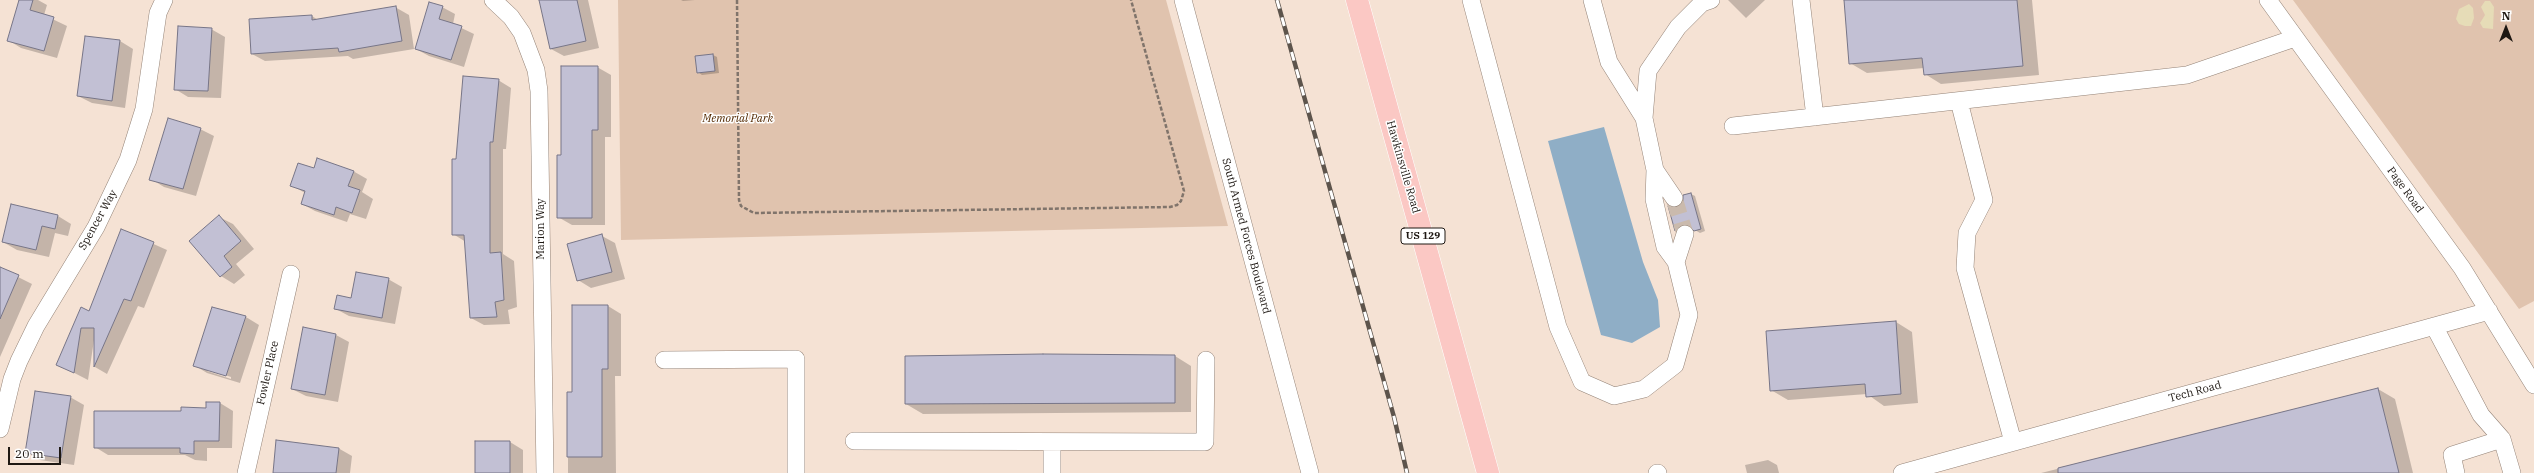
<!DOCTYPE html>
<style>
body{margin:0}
#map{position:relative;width:2534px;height:473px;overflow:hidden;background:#f5e2d4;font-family:"IBM Plex Serif",serif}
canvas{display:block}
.north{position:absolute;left:2486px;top:8px;width:40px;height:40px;-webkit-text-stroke:3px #fff;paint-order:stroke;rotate:0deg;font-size:11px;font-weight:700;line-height:16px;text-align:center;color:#1e1813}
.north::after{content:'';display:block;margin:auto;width:14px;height:18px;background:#1e1813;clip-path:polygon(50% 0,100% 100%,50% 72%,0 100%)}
.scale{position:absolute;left:8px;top:447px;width:53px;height:18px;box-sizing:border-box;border:2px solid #1e1813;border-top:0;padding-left:5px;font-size:12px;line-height:14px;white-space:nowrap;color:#1e1813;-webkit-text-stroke:3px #fff;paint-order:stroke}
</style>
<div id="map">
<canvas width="2534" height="473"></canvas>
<div class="north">N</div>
<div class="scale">20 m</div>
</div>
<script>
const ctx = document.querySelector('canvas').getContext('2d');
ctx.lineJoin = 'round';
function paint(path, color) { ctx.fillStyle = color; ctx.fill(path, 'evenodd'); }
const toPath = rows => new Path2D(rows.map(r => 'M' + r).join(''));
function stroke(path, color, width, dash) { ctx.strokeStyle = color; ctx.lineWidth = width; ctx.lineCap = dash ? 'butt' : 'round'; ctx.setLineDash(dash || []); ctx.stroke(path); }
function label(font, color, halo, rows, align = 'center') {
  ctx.font = font + ' "IBM Plex Serif",serif'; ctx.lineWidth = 3; ctx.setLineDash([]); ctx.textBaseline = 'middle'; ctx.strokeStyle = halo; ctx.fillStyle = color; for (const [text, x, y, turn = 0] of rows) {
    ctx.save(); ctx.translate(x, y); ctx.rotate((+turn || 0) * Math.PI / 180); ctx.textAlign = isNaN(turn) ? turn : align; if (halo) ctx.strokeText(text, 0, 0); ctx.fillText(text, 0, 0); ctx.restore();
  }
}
paint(toPath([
 [618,0,1166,0,1228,226,621,240],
 [2293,0,2534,0,2534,301,2519,309]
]), '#e0c3ae');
paint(toPath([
 [2485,1,2490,1,2494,7,2493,29,2483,28,2480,23,2485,15,2481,7],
 [2469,4,2473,8,2474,18,2471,26,2465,26,2459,24,2456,19,2459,9]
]), '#e6dcb7');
paint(toPath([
 [1604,127,1643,262,1658,300,1660,327,1632,343,1601,335,1548,141]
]), '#8faec6');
paint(toPath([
 [20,0,38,0,47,5,44,15,67,26,57,58,21,48,8,40],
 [540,0,588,0,599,48,564,56,551,49],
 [681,0,695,0,683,1],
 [1728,0,1765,0,1746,18],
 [1844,0,2032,0,2039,75,1941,84,1925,74,1924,68,1867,73,1850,63],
 [395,7,409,15,414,49,353,59,348,56,265,61,252,54,312,16,318,20],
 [442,7,455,14,453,24,474,34,464,67,429,56,416,49],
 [211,29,225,37,221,98,188,97,175,89],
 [120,41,133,49,125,108,92,103,78,96],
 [713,55,717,57,719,73,702,75,698,72],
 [597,67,611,75,611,137,605,137,605,225,572,225,558,217,562,156],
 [498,80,511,88,506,149,503,149,503,254,514,261,517,307,508,310,510,324,484,325,471,318,466,242,453,234,457,160],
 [200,129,214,136,196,196,164,187,151,179],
 [314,169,353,171,367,179,362,192,373,199,366,219,350,214,347,222,315,211,302,204,305,193,291,185],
 [1691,194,1695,196,1705,231,1700,233,1688,226,1680,233,1676,231,1670,207,1680,207],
 [12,206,58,216,71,224,68,236,55,233,49,257,17,250,3,242],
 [219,217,233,224,254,249,236,264,245,275,234,284,221,276,190,241],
 [122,230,167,250,144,308,138,306,107,374,95,367,94,340,88,380,57,364,89,312],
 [602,236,615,243,625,279,591,288,578,280],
 [0,268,32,284,0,357],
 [388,279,402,287,395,324,349,316,336,309],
 [573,306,608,306,621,314,621,376,615,376,616,473,568,473,568,393,573,393],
 [246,317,259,325,240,383,207,373,194,365],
 [207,369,231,377,231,379,207,371],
 [1896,322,1912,332,1918,403,1884,406,1867,394,1788,400,1771,390],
 [304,328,336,335,349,342,338,402,306,396,292,389],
 [1175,356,1191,366,1191,412,923,414,906,404],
 [2378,389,2395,399,2413,473,2041,473],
 [70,397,84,405,74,465,40,460,27,452],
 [220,403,233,411,232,448,207,448,207,461,195,460,185,455,108,455,95,447,182,412,207,409],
 [510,442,523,450,523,473,476,473],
 [338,448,352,456,350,473,274,473],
 [1768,460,1777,465,1779,473,1747,473,1745,465]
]), '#0003');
const building = toPath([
 [19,0,33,0,30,10,54,17,44,51,7,41,19,0],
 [539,0,577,0,586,41,550,49,539,0],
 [1844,0,2017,0,2023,66,1924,75,1922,58,1849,64,1844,0],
 [429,2,443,6,439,19,462,26,451,60,415,49,429,2],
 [396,6,402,41,339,52,338,48,251,54,249,19,312,15,312,20,396,6],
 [178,26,212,28,208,91,174,90,178,26],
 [85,36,120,40,112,101,77,96,85,36],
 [713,54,715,71,697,73,695,56,713,54],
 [561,66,598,66,598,130,592,130,592,218,557,218,557,155,561,155,561,66],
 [463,76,499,79,493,142,490,142,490,253,501,252,504,300,495,302,497,317,470,318,464,235,452,235,452,159,456,159,463,76],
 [168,118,201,128,183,189,149,180,168,118],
 [317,158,354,171,348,186,360,190,352,213,336,207,334,215,301,204,305,191,290,186,298,163,314,168,317,158],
 [1691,193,1701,229,1694,231,1688,225,1683,224,1675,231,1668,206,1674,208,1679,206,1683,202,1683,195,1691,193],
 [11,204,58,215,55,229,42,226,36,250,2,242,11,204],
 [219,215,241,241,224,256,232,267,220,277,189,241,219,215],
 [121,229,154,242,131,301,124,299,94,367,94,328,81,328,74,373,56,365,81,307,89,311,121,229],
 [602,234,612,272,577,281,567,244,602,234],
 [0,267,19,275,0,319,0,267],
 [356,272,389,278,382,318,334,309,337,295,351,298,356,272],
 [572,305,608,305,608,369,602,369,602,457,567,457,567,392,572,392,572,305],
 [212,307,246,316,226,376,193,366,212,307],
 [1896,321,1901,394,1866,397,1865,384,1770,391,1766,331,1896,321],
 [303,327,336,334,325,395,291,389,303,327],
 [1043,354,1175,355,1175,403,905,404,905,356,1043,354],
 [2378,388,2399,473,2058,473,2058,468,2378,388],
 [35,391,71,396,61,458,25,453,35,391],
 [206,402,220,402,219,441,194,441,194,454,180,453,180,448,94,448,94,411,181,411,181,407,206,408,206,402],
 [276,440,339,448,336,473,273,473,276,440],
 [475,441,510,441,510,473,475,473,475,441]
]);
paint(building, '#c2c0d4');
stroke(building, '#777587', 1);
stroke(toPath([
 [1674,198,1685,234]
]), '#cabaad', 17, [17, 8]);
const minor = toPath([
 [493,0,511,17,522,33,536,70,539,91,545,473],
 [1183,0,1310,473],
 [1471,0,1558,327,1582,382,1614,396,1644,389,1675,365,1689,315,1676,262,1665,247,1654,199,1655,170,1644,118,1648,71,1678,27,1702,3,1711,0],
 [1592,0,1609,62,1644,118],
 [1801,0,1815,117],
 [2268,0,2462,268,2534,385],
 [1959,101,1984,200,1967,233,1965,268,2013,442],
 [1733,126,2187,75,2295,38],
 [1655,170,1674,198],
 [1676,262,1685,234],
 [2434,326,2481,415,2502,439],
 [664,360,796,359,796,473],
 [0,429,12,379,19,361,36,326,96,227,128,160,144,109,158,13,164,0],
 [854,441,1205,442,1206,360],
 [1052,443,1052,473],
 [246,473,291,274],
 [1657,473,1658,473],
 [1902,473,2489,311],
 [2456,473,2452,455,2502,439,2512,473]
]);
const major = toPath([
 [1357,0,1488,473]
]);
stroke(minor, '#948377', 18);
stroke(major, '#fff', 23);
stroke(toPath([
 [737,0,739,200,741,206,754,213,1170,207,1177,205,1181,201,1184,191,1131,0]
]), '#80746b', 2.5, [4, 2]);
stroke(minor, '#fff', 17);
stroke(major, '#fbc8c4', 22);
const rail = toPath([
 [1277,0,1394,417,1407,473]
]);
stroke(rail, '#5d544c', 4.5);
stroke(rail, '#fff', 3, [9]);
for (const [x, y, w] of [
 [1423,236,44]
]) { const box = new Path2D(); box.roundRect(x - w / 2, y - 8, w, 16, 3); ctx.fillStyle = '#fff'; ctx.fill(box); stroke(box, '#1e1813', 1); }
label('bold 10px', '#1e1813', null, [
 ["US 129",1423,236]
]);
label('italic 11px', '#532901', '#fff', [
 ["Memorial Park",738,119]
]);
label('11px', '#1e1813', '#fff', [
 ["Hawkinsville Road",1403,167,74],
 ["Page Road",2405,190,54],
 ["Spencer Way",98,220,-61],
 ["Marion Way",541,229,-90],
 ["South Armed Forces Boulevard",1246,236,75],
 ["Fowler Place",268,373,-77],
 ["Tech Road",2195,392,-15]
]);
</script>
